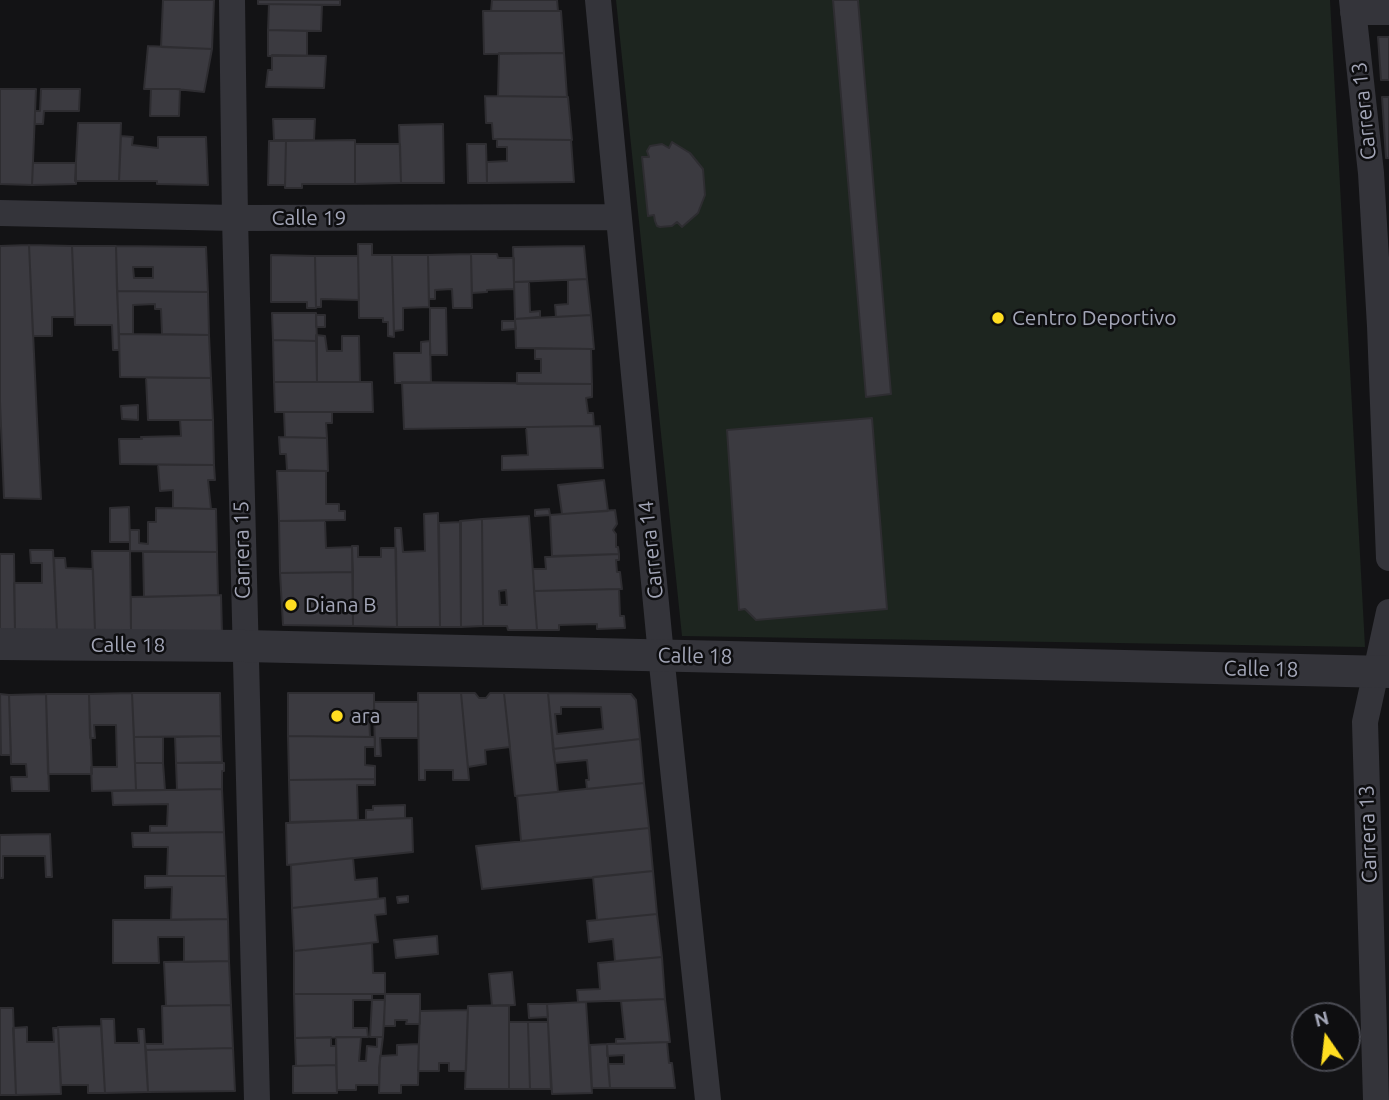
<!DOCTYPE html>
<style>
body{margin:0}
#map{position:relative;width:1389px;height:1100px;overflow:hidden;background:#131315;font-family:Ubuntu,sans-serif}
canvas{display:block}
.north{position:absolute;left:1291px;top:1002px;width:70px;height:70px;box-sizing:border-box;background:#0e0e10;border:2px solid #4a4b53;border-radius:50%;rotate:346deg;font-size:19px;font-weight:700;line-height:28px;text-align:center;color:#a3a6b7}
.north::after{content:'';display:block;margin:auto;width:24px;height:32px;background:#ffdd21;clip-path:polygon(50% 0,100% 100%,50% 72%,0 100%)}
</style>
<div id="map">
<canvas width="1389" height="1100"></canvas>
<div class="north">N</div>
</div>
<script>
const ctx = document.querySelector('canvas').getContext('2d');
ctx.lineJoin = 'round';
function paint(path, color) { ctx.fillStyle = color; ctx.fill(path, 'evenodd'); }
const toPath = rows => new Path2D(rows.map(r => 'M' + r).join(''));
function stroke(path, color, width, dash) { ctx.strokeStyle = color; ctx.lineWidth = width; ctx.lineCap = dash ? 'butt' : 'round'; ctx.setLineDash(dash || []); ctx.stroke(path); }
function label(font, color, halo, rows, align = 'center') {
  ctx.font = font + ' Ubuntu,sans-serif'; ctx.lineWidth = 5; ctx.setLineDash([]); ctx.textBaseline = 'middle'; ctx.strokeStyle = halo; ctx.fillStyle = color; for (const [text, x, y, turn = 0] of rows) {
    ctx.save(); ctx.translate(x, y); ctx.rotate((+turn || 0) * Math.PI / 180); ctx.textAlign = isNaN(turn) ? turn : align; if (halo) ctx.strokeText(text, 0, 0); ctx.fillText(text, 0, 0); ctx.restore();
  }
}
paint(toPath([
 [616,0,1330,0,1365,647,682,636]
]), '#1d251f');
const building = toPath([
 [163,0,214,0,212,49,161,47,163,0],
 [258,0,340,0,340,5,258,4,258,0],
 [492,0,557,0,558,11,491,11,492,0],
 [833,0,858,0,891,394,866,397,833,0],
 [269,4,322,5,321,31,268,30,269,4],
 [483,11,561,11,564,53,484,54,483,11],
 [268,30,307,31,307,56,268,56,268,30],
 [1378,37,1389,37,1389,80,1381,80,1378,37],
 [148,46,212,49,204,92,176,89,144,89,148,46],
 [499,53,564,53,567,97,498,96,499,53],
 [272,55,326,56,324,88,266,87,268,70,272,70,272,55],
 [0,89,36,89,32,185,0,184,0,89],
 [41,89,80,89,79,111,44,111,43,124,35,124,35,111,40,111,41,89],
 [151,89,180,89,179,116,150,116,151,89],
 [485,96,568,97,572,140,493,139,492,123,486,123,485,96],
 [1382,97,1389,97,1389,158,1386,158,1382,97],
 [273,119,315,119,314,140,274,140,273,119],
 [78,123,121,123,119,181,75,181,78,123],
 [443,124,444,183,401,183,399,125,443,124],
 [121,136,133,137,132,145,158,148,158,137,206,137,208,185,157,184,157,181,119,181,121,136],
 [497,139,571,140,574,182,487,183,487,162,507,161,507,147,497,147,497,139],
 [355,140,355,184,302,184,302,188,285,188,286,141,355,140],
 [269,141,286,141,285,185,268,185,269,141],
 [672,142,690,153,703,169,705,195,698,213,682,227,677,222,672,226,660,227,657,226,655,221,654,215,648,216,642,157,649,157,647,151,650,146,662,144,669,148,672,142],
 [355,144,400,144,401,183,355,184,355,144],
 [467,144,486,144,487,183,468,183,467,144],
 [33,163,76,163,76,184,32,185,33,163],
 [358,244,372,244,372,255,392,255,394,337,388,336,388,322,383,322,383,318,359,318,358,244],
 [29,245,37,419,41,499,4,498,0,402,0,246,29,245],
 [29,245,72,246,75,317,52,317,52,336,33,336,29,245],
 [72,246,116,246,119,350,113,350,112,325,75,325,72,246],
 [116,246,206,247,208,292,117,291,116,246],
 [133,267,153,267,153,278,134,278,133,267],
 [584,246,587,279,514,282,513,247,584,246],
 [471,254,497,254,498,258,514,258,514,289,487,290,487,292,472,293,471,254],
 [471,254,472,308,453,308,452,289,435,290,435,299,429,299,428,255,471,254],
 [271,255,315,256,316,308,307,308,307,302,271,302,271,255],
 [392,255,428,255,429,307,403,308,403,330,394,331,392,255],
 [315,256,358,256,359,300,321,299,321,307,316,307,315,256],
 [587,279,591,315,556,317,555,305,568,304,568,280,587,279],
 [514,282,529,282,530,312,540,311,540,317,515,319,514,282],
 [117,291,208,292,209,335,162,334,161,309,155,309,155,304,133,305,133,334,119,334,117,291],
 [430,308,446,308,447,355,430,355,430,308],
 [272,313,316,313,317,341,273,340,272,313],
 [316,315,325,315,325,327,316,327,316,315],
 [591,315,594,349,516,348,515,319,591,315],
 [502,321,515,321,516,329,502,330,502,321],
 [119,334,209,335,211,378,120,377,119,334],
 [316,335,325,336,327,351,342,351,342,336,359,336,360,382,317,382,316,335],
 [273,340,317,341,317,382,274,382,273,340],
 [430,341,431,383,395,383,394,353,421,353,421,342,430,341],
 [535,348,591,349,592,384,517,384,517,373,541,373,541,359,535,359,535,348],
 [146,378,211,378,213,420,148,420,146,378],
 [274,382,372,382,373,412,275,412,274,382],
 [402,382,592,384,592,397,586,398,588,413,593,413,594,426,404,429,402,382],
 [138,405,138,420,122,419,121,406,138,405],
 [284,412,332,412,332,423,326,423,327,438,285,437,284,412],
 [872,418,887,609,756,620,745,609,739,610,727,430,872,418],
 [180,420,213,420,214,465,120,464,119,439,142,439,141,437,181,436,180,420],
 [600,426,603,468,502,470,502,456,528,455,526,427,600,426],
 [279,437,327,438,328,471,287,470,286,454,280,454,279,437],
 [158,465,214,465,215,480,208,480,211,509,173,508,173,490,160,491,158,465],
 [277,471,326,471,326,504,339,504,339,511,345,511,345,520,279,521,277,471],
 [604,480,608,511,562,514,558,485,604,480],
 [129,507,130,542,110,542,110,508,129,507],
 [156,508,216,509,217,552,130,551,130,530,139,530,139,543,148,544,148,522,156,522,156,508],
 [549,509,550,515,535,516,535,510,549,509],
 [615,510,617,524,613,530,616,534,616,547,618,547,619,554,552,556,550,515,615,510],
 [438,513,440,627,397,627,395,528,401,528,403,552,425,551,424,514,438,513],
 [529,516,537,630,508,630,507,626,483,626,482,519,529,516],
 [506,590,507,605,500,605,499,591,506,590],
 [482,519,483,626,461,627,460,521,482,519],
 [279,521,325,521,326,548,352,547,353,572,280,573,279,521],
 [461,522,461,627,440,627,439,523,461,522],
 [352,546,358,546,358,557,381,557,381,548,396,548,397,627,353,626,352,546],
 [30,550,53,550,57,632,15,631,14,583,42,583,42,563,31,563,30,550],
 [92,551,130,551,131,630,95,631,92,551],
 [143,552,217,552,218,595,144,597,143,552],
 [0,554,14,554,15,631,0,631,0,554],
 [619,554,619,560,616,560,617,572,620,572,622,589,534,591,533,569,546,569,545,557,619,554],
 [54,558,65,558,66,568,93,569,95,631,57,632,54,558],
 [353,572,353,626,283,625,280,573,353,572],
 [619,589,620,616,624,616,625,628,597,629,597,624,559,625,559,630,537,630,534,591,619,589],
 [221,595,222,633,131,635,131,597,221,595],
 [132,693,136,790,92,791,91,767,117,767,116,725,94,725,95,738,90,738,89,694,132,693],
 [132,693,220,693,221,736,134,737,132,693],
 [288,693,374,693,374,714,369,714,370,737,288,736,288,693],
 [418,693,461,693,469,780,453,780,453,770,425,770,425,780,419,780,418,693],
 [461,693,475,693,479,698,486,698,490,693,504,693,510,747,485,750,486,764,468,767,461,693],
 [504,693,548,693,558,792,515,796,504,693],
 [548,693,631,694,636,700,640,739,553,749,548,693],
 [561,707,601,707,603,729,557,734,555,714,561,714,561,707],
 [0,694,9,695,11,755,1,755,0,694],
 [46,694,89,694,92,774,48,774,46,694],
 [46,694,49,791,12,791,11,777,27,777,26,764,11,764,9,695,46,694],
 [374,702,418,702,418,738,380,738,381,756,375,756,374,702],
 [221,736,222,762,176,763,175,737,221,736],
 [288,736,375,737,375,747,365,747,365,765,375,766,375,779,289,780,288,736],
 [134,737,163,737,163,763,135,763,134,737],
 [640,739,644,783,587,789,586,780,589,780,587,760,555,763,553,749,640,739],
 [135,763,163,763,165,790,136,790,135,763],
 [176,763,224,763,224,771,222,771,222,789,177,790,176,763],
 [375,779,375,785,357,785,358,820,290,822,289,780,375,779],
 [644,783,649,828,521,841,517,796,644,783],
 [222,789,224,832,150,833,150,826,167,826,168,804,113,805,112,791,222,789],
 [405,805,405,818,366,820,366,810,373,810,373,806,405,805],
 [412,818,413,852,287,865,286,823,412,818],
 [649,828,653,871,482,889,476,846,649,828],
 [224,832,226,876,167,876,168,847,133,847,132,833,224,832],
 [50,834,52,877,46,877,45,856,3,856,3,878,0,878,0,835,50,834],
 [353,858,355,880,377,878,378,899,292,908,291,865,353,858],
 [653,871,657,914,597,920,593,877,653,871],
 [145,876,226,876,228,919,171,920,172,887,145,888,145,876],
 [408,896,408,902,398,903,397,897,408,896],
 [385,898,386,914,375,915,378,942,294,951,292,908,385,898],
 [657,914,662,957,615,961,613,939,589,942,587,921,657,914],
 [228,919,229,961,184,962,184,937,158,937,159,963,113,963,113,920,228,919],
 [437,936,438,954,396,958,394,940,437,936],
 [372,943,373,973,385,973,385,994,294,994,294,951,372,943],
 [662,957,665,999,578,1002,577,990,600,989,598,963,662,957],
 [229,961,231,1005,166,1006,164,962,229,961],
 [512,972,515,1005,492,1006,489,974,512,972],
 [294,994,372,994,372,1000,353,1000,353,1028,367,1028,368,1037,295,1038,294,994],
 [385,994,420,994,420,1024,406,1024,407,1020,395,1020,395,1026,384,1026,385,994],
 [665,999,670,1042,616,1044,616,1039,625,1039,621,1001,665,999],
 [372,1000,385,1000,383,1037,370,1037,372,1000],
 [586,1002,592,1093,552,1094,547,1004,586,1002],
 [528,1004,547,1004,548,1017,529,1018,528,1004],
 [231,1005,233,1048,146,1050,145,1044,163,1044,162,1006,231,1005],
 [509,1005,509,1089,465,1089,468,1006,509,1005],
 [0,1008,13,1008,16,1095,0,1095,0,1008],
 [468,1010,466,1071,449,1071,449,1063,439,1063,439,1071,418,1071,420,1011,468,1010],
 [101,1019,114,1019,115,1043,139,1043,138,1029,144,1029,148,1092,105,1093,101,1019],
 [509,1022,528,1022,530,1089,509,1089,509,1022],
 [528,1022,548,1022,551,1089,530,1089,528,1022],
 [101,1026,105,1093,88,1093,88,1085,61,1085,58,1027,101,1026],
 [27,1027,27,1042,54,1042,53,1028,58,1028,61,1094,16,1095,13,1028,27,1027],
 [331,1037,331,1046,336,1046,336,1065,296,1066,295,1038,331,1037],
 [336,1037,361,1037,359,1061,366,1061,367,1046,377,1047,377,1037,383,1037,379,1068,379,1085,356,1085,356,1090,337,1090,336,1037],
 [667,1042,669,1063,672,1063,675,1088,610,1088,608,1064,624,1064,624,1055,607,1056,607,1044,667,1042],
 [419,1044,418,1085,401,1085,401,1093,379,1093,380,1056,397,1055,397,1045,419,1044],
 [607,1044,610,1088,592,1088,590,1045,607,1044],
 [233,1048,235,1091,148,1092,146,1050,233,1048],
 [336,1065,337,1093,293,1093,293,1066,336,1065]
]);
paint(building, '#3b3a40');
stroke(building, '#2e2d31', 2);
stroke(toPath([
 [232,0,235,218,257,1100],
 [598,0,661,655,708,1100],
 [1352,0,1371,173,1380,326,1389,558],
 [1353,12,1389,12],
 [0,213,235,218,618,217],
 [1376,1100,1365,722,1389,612]
]), '#34343a', 26);
stroke(toPath([
 [0,644,245,646,1389,672]
]), '#34343a', 32);
for (const [x, y, r, color] of [
 [998,318,7,"#ffdd21"],
 [291,605,7,"#ffdd21"],
 [337,716,7,"#ffdd21"]
]) { const dot = new Path2D(); dot.arc(x, y, r, 0, 2 * Math.PI); ctx.fillStyle = color; ctx.fill(dot); stroke(dot, '#0e0e10', 2.5); }
label('21px', '#a3a6b7', '#0e0e10', [
 ["Carrera 13",1364,111,-96],
 ["Calle 19",309,218],
 ["Carrera 15",242,550,-91],
 ["Carrera 14",651,550,-96],
 ["Calle 18",128,645],
 ["Calle 18",695,656,1],
 ["Calle 18",1261,669,1],
 ["Carrera 13",1368,834,-92]
]);
label('21px', '#a3a6b7', '#0e0e10', [
 ["Centro Deportivo",1012,318],
 ["Diana B",305,605],
 ["ara",351,716]
], 'left');
</script>
